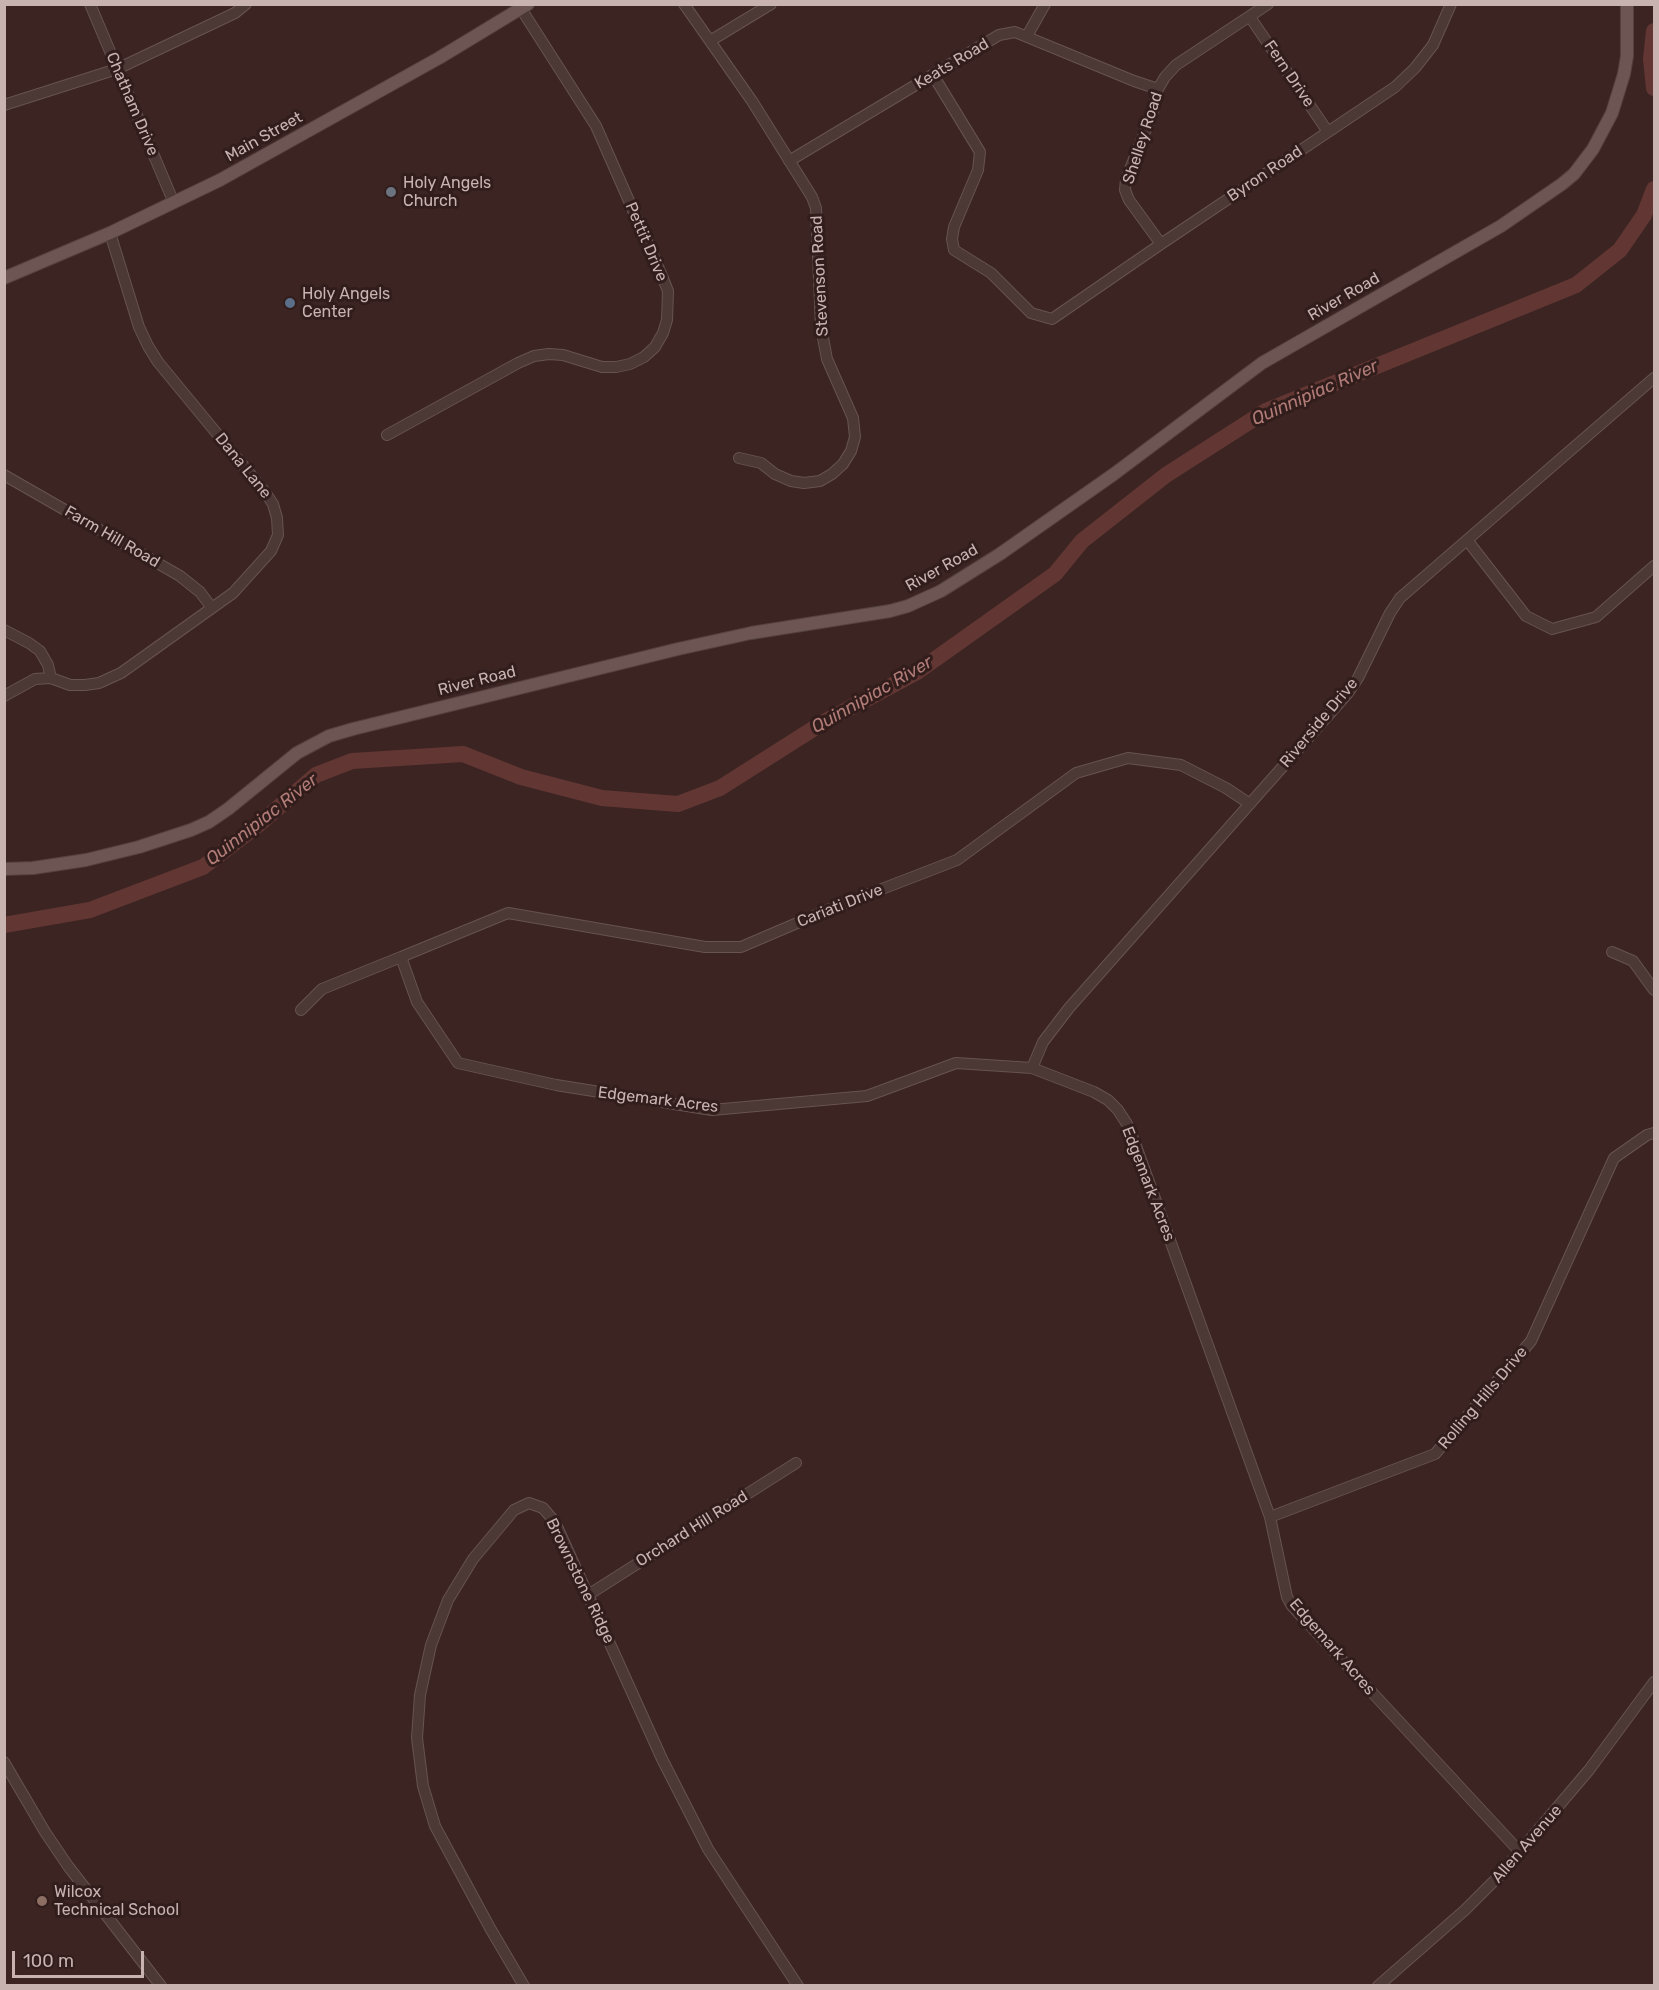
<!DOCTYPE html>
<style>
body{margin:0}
#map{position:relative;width:1659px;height:1990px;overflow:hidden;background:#3c2422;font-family:Rubik,sans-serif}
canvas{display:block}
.frame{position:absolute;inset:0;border:6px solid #c8b3b1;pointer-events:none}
.scale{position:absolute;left:12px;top:1951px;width:132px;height:27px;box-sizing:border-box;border:3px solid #c8b3b1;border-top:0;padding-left:8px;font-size:18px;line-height:21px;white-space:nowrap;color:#c8b3b1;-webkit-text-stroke:4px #311d1b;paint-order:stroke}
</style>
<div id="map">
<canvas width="1659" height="1990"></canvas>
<div class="frame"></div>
<div class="scale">100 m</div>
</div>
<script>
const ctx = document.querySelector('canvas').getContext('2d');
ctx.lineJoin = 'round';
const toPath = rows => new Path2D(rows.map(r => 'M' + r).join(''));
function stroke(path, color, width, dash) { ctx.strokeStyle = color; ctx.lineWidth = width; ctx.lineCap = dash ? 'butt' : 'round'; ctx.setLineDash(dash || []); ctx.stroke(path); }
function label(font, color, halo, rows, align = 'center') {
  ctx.font = font + ' Rubik,sans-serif'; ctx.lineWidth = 6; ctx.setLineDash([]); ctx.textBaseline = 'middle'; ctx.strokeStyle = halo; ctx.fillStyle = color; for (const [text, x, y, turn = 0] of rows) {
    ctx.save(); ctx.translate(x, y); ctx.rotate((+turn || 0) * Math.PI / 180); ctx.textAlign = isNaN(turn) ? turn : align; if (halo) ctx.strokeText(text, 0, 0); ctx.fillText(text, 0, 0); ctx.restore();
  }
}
stroke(toPath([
 [1654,31,1651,59,1654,88],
 [4,925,90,910,203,867,258,825,316,775,352,761,463,754,521,777,602,798,678,804,720,788,824,722,917,672,1055,574,1082,541,1166,475,1266,411,1576,285,1620,250,1644,215,1654,189]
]), '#623733', 16);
const minor = toPath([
 [90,4,174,203],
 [684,4,752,101,812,197,816,208,821,327,827,359,853,418,855,437,851,451,843,464,832,474,820,481,804,483,791,481,775,474,761,463,739,458],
 [1250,17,1328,132],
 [1027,36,1045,4],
 [710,41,771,4],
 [933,75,980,152,978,170,954,227,952,239,954,250,991,273,1031,313,1052,319,1161,244,1395,87,1415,68,1433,45,1451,4],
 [4,105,117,69,235,13,246,4],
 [789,161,999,35,1015,32,1134,81,1158,89],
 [1161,244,1129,200,1125,190,1126,179,1153,112,1158,89,1165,77,1176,65,1268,4],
 [387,435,518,363,534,356,549,354,563,355,602,367,616,367,630,364,644,357,655,347,663,333,667,320,668,291,662,276,596,126,518,4],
 [4,475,180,576,200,592,212,608],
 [1467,540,1526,616,1552,629,1596,617,1654,566],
 [4,630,29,643,40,651,48,665,51,678],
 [4,696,35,679,51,678,70,685,85,685,99,683,121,673,233,593,271,551,278,535,277,518,273,504,265,492,158,362,148,346,139,327,110,233],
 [1612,952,1633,961,1654,990],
 [401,957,508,913,705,947,741,947,830,909,957,860,1076,773,1128,758,1181,765,1226,788,1250,804],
 [301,1010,322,989,401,957,417,1002,458,1063,556,1085,712,1110,867,1096,956,1063,1032,1068,1094,1092,1108,1100,1118,1110,1127,1124,1136,1146,1270,1517,1287,1597,1292,1606,1520,1852],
 [1032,1068,1043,1042,1069,1008,1348,693,1358,678,1390,613,1400,598,1654,378],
 [1270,1517,1435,1454,1531,1341,1614,1158,1647,1135,1654,1133],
 [588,1595,796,1463],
 [4,1762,45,1832,68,1866,161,1986],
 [524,1986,490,1928,435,1826,423,1786,417,1738,420,1695,431,1645,448,1600,473,1559,514,1510,529,1503,543,1508,555,1522,662,1759,708,1849,798,1986],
 [1378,1986,1465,1910,1499,1876,1589,1770,1654,1682]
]);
const major = toPath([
 [4,278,110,233,220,180,439,58,528,4],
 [4,869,33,868,86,860,139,847,191,830,209,822,228,809,297,753,329,736,353,729,678,649,751,633,890,611,908,606,941,591,1000,554,1114,474,1262,363,1501,226,1562,184,1574,174,1593,149,1612,113,1624,74,1627,56,1627,4]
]);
stroke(minor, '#675351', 12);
stroke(major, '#55413f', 14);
stroke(minor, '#4c3835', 10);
stroke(major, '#6c5553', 12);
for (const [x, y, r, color] of [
 [391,192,6,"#6b7280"],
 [290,303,6,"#5c6f8a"],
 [42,1901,6,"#8d6e63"]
]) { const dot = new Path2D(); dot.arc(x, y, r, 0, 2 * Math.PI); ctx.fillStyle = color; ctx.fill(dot); stroke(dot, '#311d1b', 2); }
label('16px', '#c8b3b1', '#311d1b', [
 ["Keats Road",952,64,-31],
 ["Fern Drive",1289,74,56],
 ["Chatham Drive",132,104,67],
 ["Main Street",264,137,-29],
 ["Shelley Road",1143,138,-72],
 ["Byron Road",1265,174,-34],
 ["Pettit Drive",646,242,67],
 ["Stevenson Road",820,276,-93],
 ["River Road",1344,297,-30],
 ["Dana Lane",243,466,51],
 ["Farm Hill Road",112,537,30],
 ["River Road",942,568,-29],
 ["River Road",477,681,-14],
 ["Riverside Drive",1319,723,-50],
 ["Cariati Drive",840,906,-22],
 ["Edgemark Acres",658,1100,7],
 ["Edgemark Acres",1148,1184,69],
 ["Rolling Hills Drive",1483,1398,-50],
 ["Orchard Hill Road",692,1529,-32],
 ["Brownstone Ridge",580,1581,64],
 ["Edgemark Acres",1332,1647,49],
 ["Allen Avenue",1527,1844,-49]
]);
label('16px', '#c8b3b1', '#311d1b', [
 ["Holy Angels",403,183],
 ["Church",403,201],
 ["Holy Angels",302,294],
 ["Center",302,312],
 ["Wilcox",54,1892],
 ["Technical School",54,1910]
], 'left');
label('italic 18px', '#b17c77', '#311d1b', [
 ["Quinnipiac River",1315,393,-24],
 ["Quinnipiac River",872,695,-30],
 ["Quinnipiac River",262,820,-38]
]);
</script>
